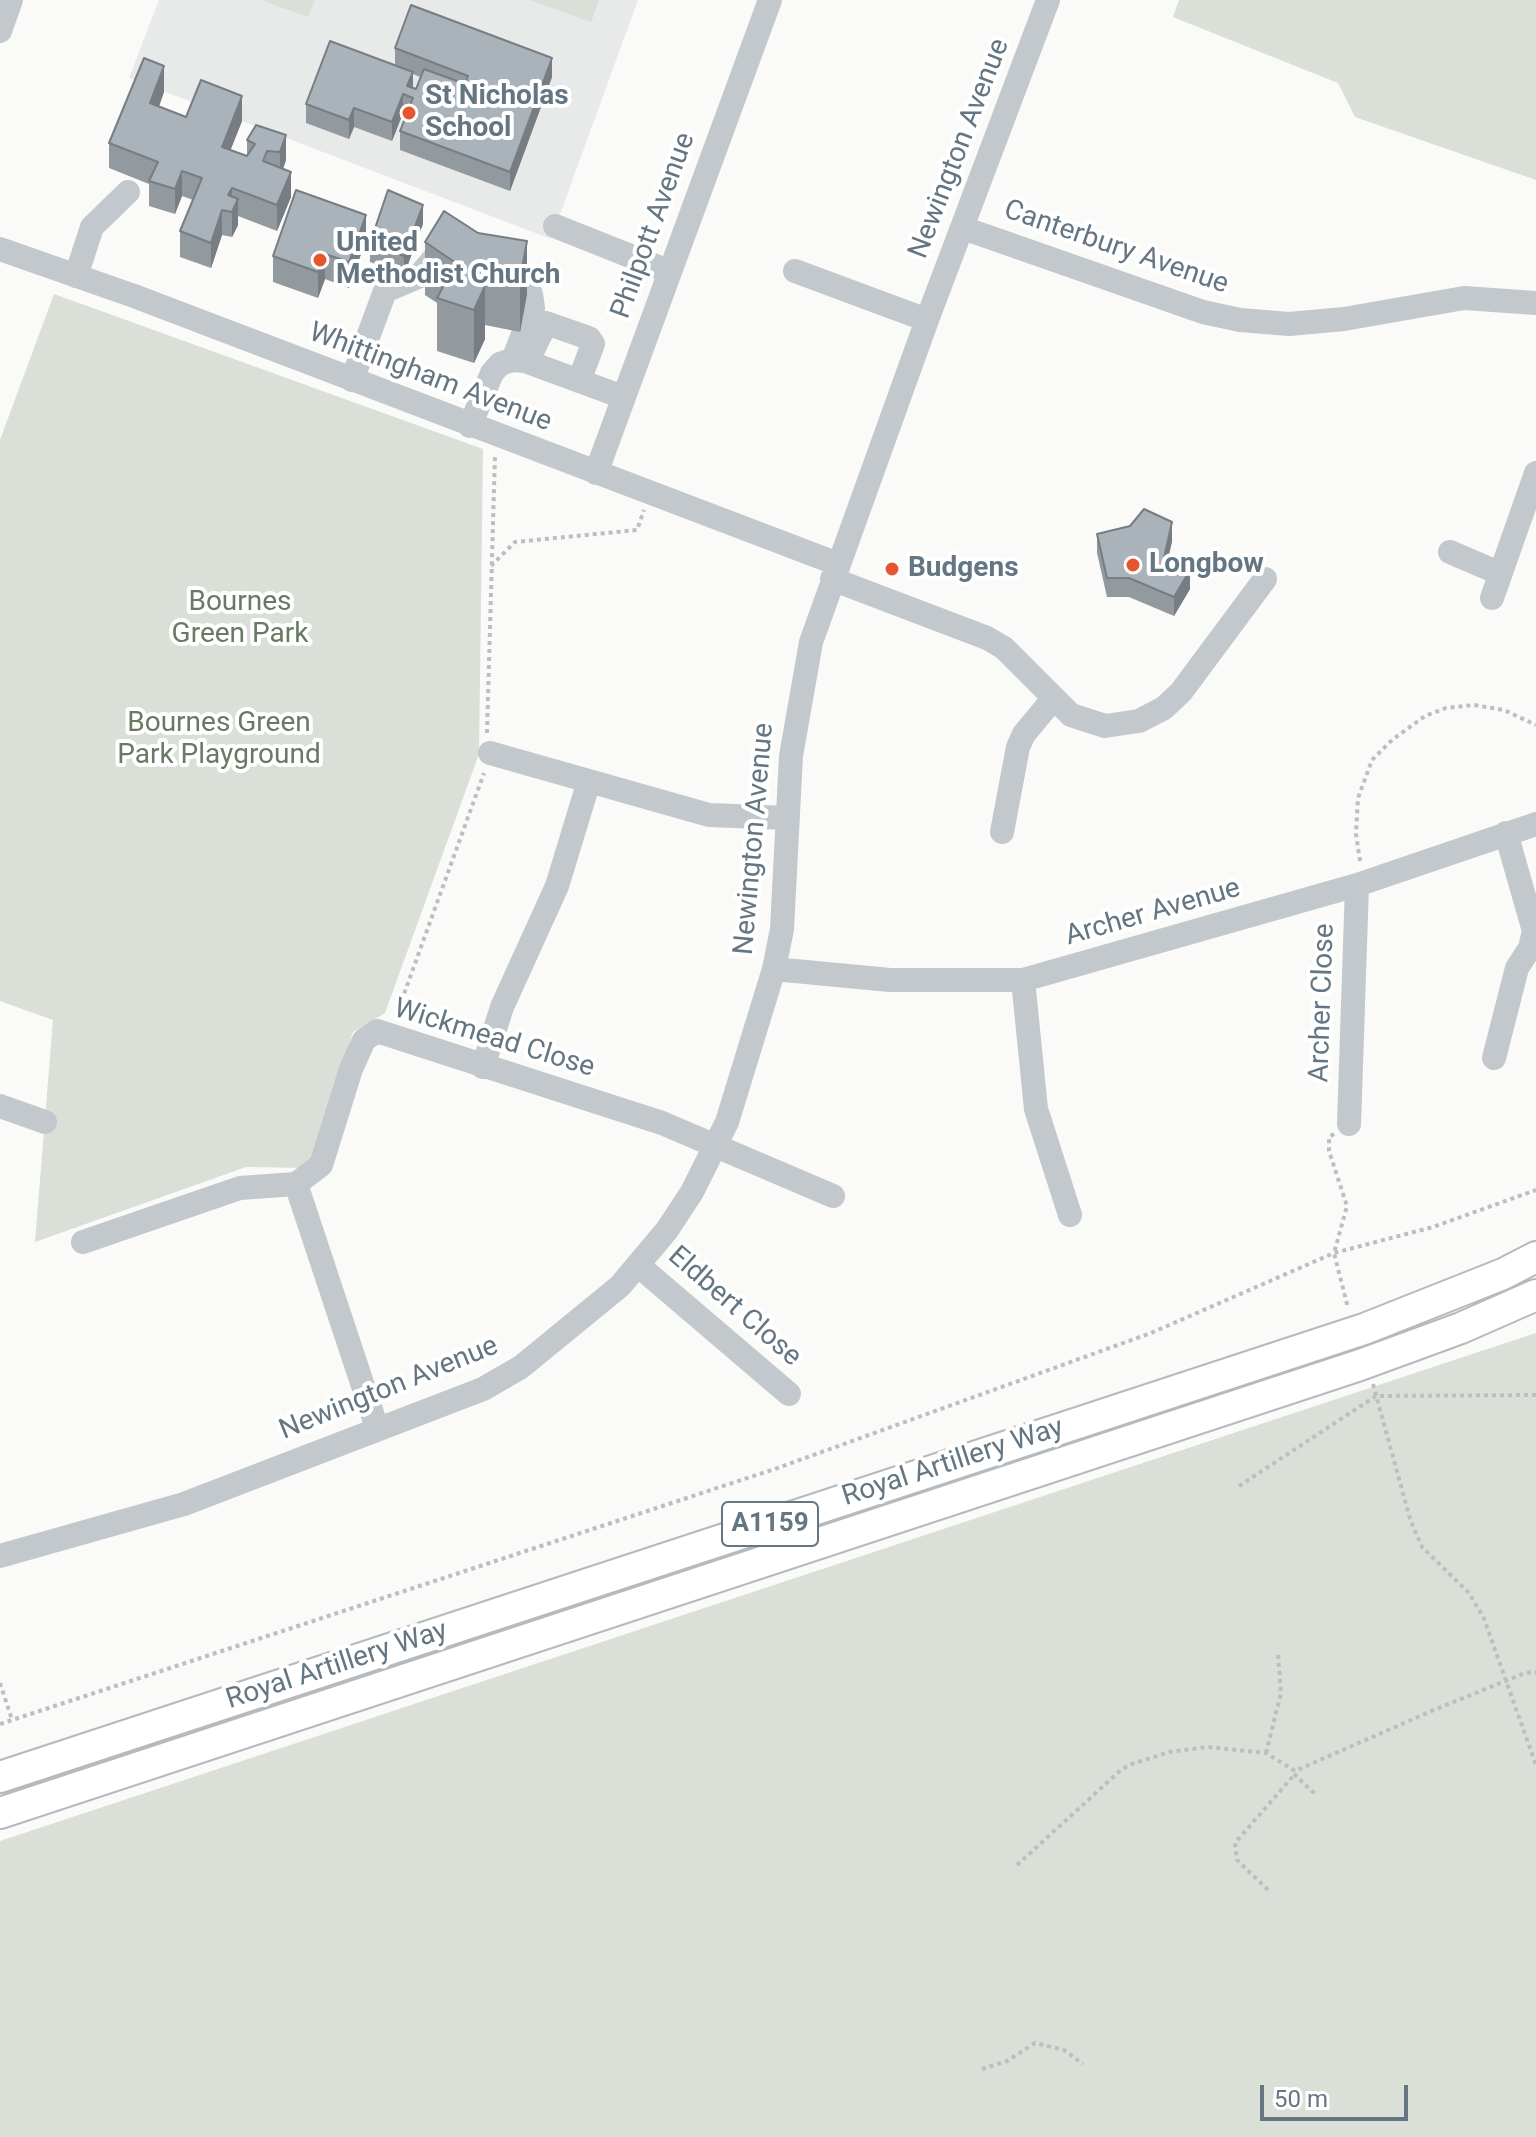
<!DOCTYPE html>
<style>
body{margin:0}
#map{position:relative;width:1536px;height:2137px;overflow:hidden;background:#fafaf8;font-family:Roboto,sans-serif}
canvas{display:block}
.scale{position:absolute;left:1260px;top:2085px;width:148px;height:36px;box-sizing:border-box;border:4px solid #657683;border-top:0;padding-left:10px;font-size:24px;line-height:28px;white-space:nowrap;color:#657683;-webkit-text-stroke:6px #fff;paint-order:stroke}
</style>
<div id="map">
<canvas width="1536" height="2137"></canvas>
<div class="scale">50 m</div>
</div>
<script>
const ctx = document.querySelector('canvas').getContext('2d');
ctx.lineJoin = 'round';
function paint(path, color) { ctx.fillStyle = color; ctx.fill(path, 'evenodd'); }
const toPath = rows => new Path2D(rows.map(r => 'M' + r).join(''));
function stroke(path, color, width, dash) { ctx.strokeStyle = color; ctx.lineWidth = width; ctx.lineCap = dash ? 'butt' : 'round'; ctx.setLineDash(dash || []); ctx.stroke(path); }
function label(font, color, halo, rows, align = 'center') {
  ctx.font = font + ' Roboto,sans-serif'; ctx.lineWidth = 8; ctx.setLineDash([]); ctx.textBaseline = 'middle'; ctx.strokeStyle = halo; ctx.fillStyle = color; for (const [text, x, y, turn = 0] of rows) {
    ctx.save(); ctx.translate(x, y); ctx.rotate((+turn || 0) * Math.PI / 180); ctx.textAlign = isNaN(turn) ? turn : align; if (halo) ctx.strokeText(text, 0, 0); ctx.fillText(text, 0, 0); ctx.restore();
  }
}
paint(toPath([
 [159,0,638,0,551,239,129,78]
]), '#e8e9e9');
paint(toPath([
 [261,0,315,0,308,17],
 [530,0,599,0,591,22],
 [1179,0,1536,0,1536,180,1355,117,1338,83,1173,17],
 [54,294,483,449,479,754,385,1013,353,1032,308,1168,246,1167,35,1242,53,1020,0,1001,0,440],
 [1536,1333,1536,2137,0,2137,0,1841]
]), '#dadfd7');
const major = toPath([
 [0,1777,1364,1329,1503,1274,1536,1257],
 [0,1813,1360,1365,1461,1328,1536,1295]
]);
stroke(major, '#b5babe', 34);
stroke(toPath([
 [491,566,515,542,637,530,644,510],
 [487,733,495,454],
 [1360,861,1356,834,1358,798,1372,760,1392,740,1425,716,1446,708,1474,705,1504,710,1536,725],
 [396,1016,484,773],
 [1334,1134,1329,1137,1329,1151,1347,1206,1334,1253,1348,1308],
 [1373,1384,1410,1519,1422,1547,1468,1592,1483,1616,1536,1765],
 [1239,1486,1376,1396,1536,1395],
 [0,1683,12,1720],
 [0,1724,772,1470,1151,1333,1334,1253,1433,1227,1536,1190],
 [1266,1753,1281,1693,1278,1654],
 [1294,1774,1316,1795],
 [1017,1865,1122,1769,1132,1764,1169,1752,1207,1747,1266,1753,1295,1771,1436,1709,1525,1673,1536,1672],
 [1268,1890,1237,1860,1235,1843,1294,1775],
 [982,2069,1007,2061,1035,2043,1064,2050,1083,2064]
]), '#bbbfc2', 4, [4, 4]);
stroke(toPath([
 [0,31,11,0],
 [555,226,668,271],
 [963,228,1203,312,1240,320,1289,324,1344,319,1464,298,1536,303],
 [0,249,134,296,838,564],
 [795,271,927,320],
 [76,276,92,227,128,192],
 [495,284,524,286,531,294,533,308,513,360],
 [532,352,546,323,589,338,593,344,579,381],
 [352,380,385,291,418,277,436,256,449,261],
 [470,426,492,373,500,364,512,360,525,361,623,397],
 [596,473,770,0],
 [1450,552,1499,573],
 [832,579,987,638,1004,648,1071,715,1105,726,1139,721,1164,708,1181,692,1265,579],
 [1492,598,1536,473],
 [490,753,709,815,787,818],
 [1002,832,1018,747,1024,734,1053,699],
 [774,969,890,980,1023,980,1357,885,1536,824],
 [1023,980,1036,1109,1070,1215],
 [1494,1058,1517,968,1530,948,1534,931,1506,833],
 [483,1067,502,1007,557,886,589,781],
 [0,1106,45,1122],
 [1349,1124,1357,885],
 [296,1184,321,1165,351,1069,364,1040,377,1031,662,1123,833,1196],
 [83,1242,240,1188,296,1184,377,1428],
 [639,1266,789,1394],
 [0,1556,184,1504,483,1389,521,1367,620,1286,667,1230,692,1192,727,1122,774,969,782,929,791,756,811,642,927,320,1048,0]
]), '#c3c8cc', 24);
stroke(major, '#fff', 30);
paint(toPath([
 [395,48,552,77,510,191,400,150,400,131,407,114,403,113,392,141,354,127,349,139,306,123,306,104,395,65],
 [413,74,420,77,416,89,413,88],
 [164,92,159,107,186,117,242,121,230,150,247,156,247,140,286,135,286,160,283,169,291,197,277,231,238,216,238,225,232,237,222,235,211,268,180,257,180,231,193,200,182,196,175,214,149,206,149,184,109,168,109,143],
 [423,224,404,275,370,262,370,243],
 [478,233,527,241,527,294,520,332,485,325,485,339,474,363,437,351,437,303,425,295,425,242],
 [366,240,349,288,325,279,318,298,273,282,273,256],
 [1097,534,1172,541,1168,560,1190,589,1174,616,1129,597,1107,597,1097,553]
]), '#929a9f');
paint(toPath([
 [552,58,552,77,510,191,510,172],
 [164,66,164,92,150,129,150,103],
 [413,72,413,91,407,86],
 [403,94,403,113,392,141,392,122],
 [242,96,242,121,222,172,222,147],
 [354,108,354,127,349,139,349,120],
 [286,135,286,160,280,177,280,152],
 [182,171,182,196,175,214,175,189],
 [291,172,291,197,277,231,277,205],
 [232,188,232,211,238,199,238,225,232,237,232,212,228,195],
 [423,205,423,224,404,275,404,256],
 [222,210,222,235,211,268,211,243],
 [366,215,366,240,349,288,349,262],
 [527,241,527,294,520,332,520,279],
 [325,254,325,279,318,298,318,272],
 [474,270,474,310,485,286,485,339,474,363,474,310,470,280],
 [1172,522,1172,541,1164,577,1164,558],
 [1190,570,1190,589,1174,616,1174,597]
]), '#777d82');
const building = toPath([
 [411,5,552,58,510,172,400,131,413,98,403,94,392,122,354,108,349,120,306,104,330,41,413,72,407,86,416,89,424,69,465,84,468,76,395,48,411,5],
 [144,58,164,66,150,103,186,117,201,80,242,96,222,147,247,156,255,144,247,140,256,125,286,135,280,152,267,151,263,161,291,172,277,205,232,188,228,195,238,199,232,212,222,210,211,243,180,231,202,178,182,171,175,189,149,181,158,162,109,143,144,58],
 [296,190,366,215,349,262,325,254,318,272,273,256,296,190],
 [388,190,423,205,404,256,370,243,388,190],
 [444,211,478,233,527,241,520,279,474,270,470,280,485,286,474,310,437,298,456,263,425,242,444,211],
 [1144,509,1172,522,1164,558,1190,570,1174,597,1129,578,1107,578,1097,534,1130,526,1144,509]
]);
paint(building, '#aab3b9');
stroke(building, '#777d82', 2);
for (const [x, y, r, color] of [
 [409,113,8,"#e4572e"],
 [320,260,8,"#e4572e"],
 [1133,565,8,"#e4572e"],
 [892,569,8,"#e4572e"]
]) { const dot = new Path2D(); dot.arc(x, y, r, 0, 2 * Math.PI); ctx.fillStyle = color; ctx.fill(dot); stroke(dot, '#fff', 3); }
for (const [x, y, w] of [
 [770,1524,96]
]) { const box = new Path2D(); box.roundRect(x - w / 2, y - 22, w, 44, 6); ctx.fillStyle = '#fff'; ctx.fill(box); stroke(box, '#657683', 2); }
label('bold 26px', '#657683', null, [
 ["A1159",770,1524]
]);
label('bold 28px', '#657683', '#fff', [
 ["St Nicholas",425,97],
 ["School",425,129],
 ["United",336,244],
 ["Methodist Church",336,276],
 ["Longbow",1149,565],
 ["Budgens",908,569]
], 'left');
label('28px', '#657683', '#fff', [
 ["Newington Avenue",960,149,-69],
 ["Philpott Avenue",654,226,-70],
 ["Canterbury Avenue",1116,248,19],
 ["Whittingham Avenue",430,378,21],
 ["Newington Avenue",755,839,-85],
 ["Archer Avenue",1153,913,-16],
 ["Archer Close",1323,1003,-88],
 ["Wickmead Close",494,1039,17],
 ["Eldbert Close",734,1307,41],
 ["Newington Avenue",389,1389,-22],
 ["Royal Artillery Way",953,1463,-18],
 ["Royal Artillery Way",337,1666,-18]
]);
label('28px', '#687a64', '#fff', [
 ["Bournes",240,603],
 ["Green Park",240,635],
 ["Bournes Green",219,724],
 ["Park Playground",219,756]
]);
</script>
